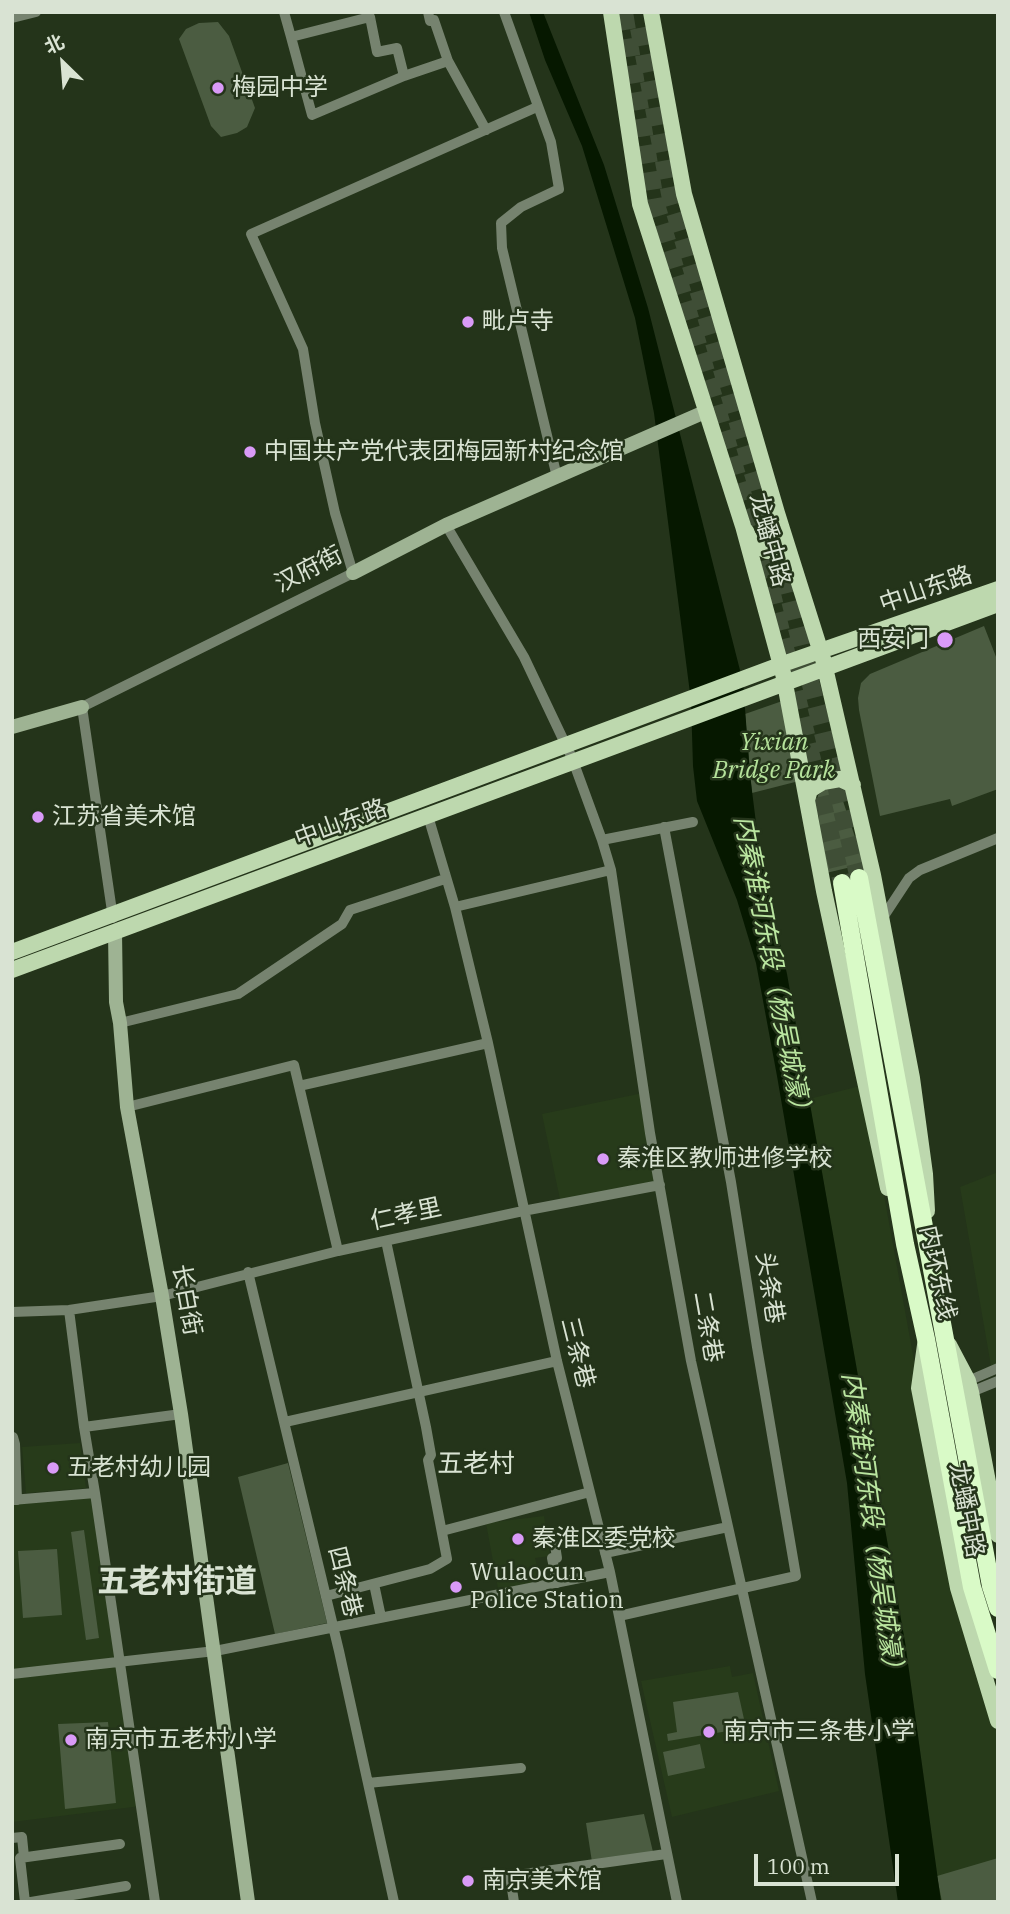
<!DOCTYPE html>
<meta charset="utf-8">
<style>
body{margin:0}
#map{position:relative;width:1010px;height:1914px;overflow:hidden;background:#24341a;font-family:"IBM Plex Serif","Noto Sans SC",serif}
canvas{display:block}
.frame{position:absolute;inset:0;border:14px solid #d9e3d3;pointer-events:none}
.north{position:absolute;left:28px;top:28px;width:70px;height:70px;-webkit-text-stroke:5px #24341a;paint-order:stroke;rotate:335deg;font-size:19px;font-weight:700;line-height:28px;text-align:center;color:#d9e3d3}
.north::after{content:'';display:block;margin:auto;width:24px;height:32px;background:#d9e3d3;clip-path:polygon(50% 0,100% 100%,50% 72%,0 100%)}
.scale{position:absolute;left:754px;top:1854px;width:145px;height:32px;box-sizing:border-box;border:4px solid #d9e3d3;border-top:0;padding-left:9px;font-size:21px;line-height:24px;white-space:nowrap;color:#d9e3d3;-webkit-text-stroke:5px #24341a;paint-order:stroke}
</style>
<div id="map">
<canvas width="1010" height="1914"></canvas>
<div class="frame"></div>
<div class="north">北</div>
<div class="scale">100 m</div>
</div>
<script>
const ctx = document.querySelector('canvas').getContext('2d');
ctx.lineJoin = 'round';
function paint(path, color) { ctx.fillStyle = color; ctx.fill(path, 'evenodd'); }
const toPath = rows => new Path2D(rows.map(r => 'M' + r).join(''));
function stroke(path, color, width, dash) { ctx.strokeStyle = color; ctx.lineWidth = width; ctx.lineCap = dash ? 'butt' : 'round'; ctx.setLineDash(dash || []); ctx.stroke(path); }
function label(font, color, halo, rows, align = 'center') {
  ctx.font = font + ' "IBM Plex Serif","Noto Sans SC",serif'; ctx.lineWidth = 5; ctx.setLineDash([]); ctx.textBaseline = 'middle'; ctx.strokeStyle = halo; ctx.fillStyle = color; for (const [text, x, y, turn = 0] of rows) {
    ctx.save(); ctx.translate(x, y); ctx.rotate((+turn || 0) * Math.PI / 180); ctx.textAlign = isNaN(turn) ? turn : align; if (halo) ctx.strokeText(text, 0, 0); ctx.fillText(text, 0, 0); ctx.restore();
  }
}
paint(toPath([
 [864,1085,919,1388,998,1721,998,1902,941,1902,905,1642,809,1099],
 [643,1093,660,1185,561,1204,542,1114],
 [998,1172,998,1363,991,1366,960,1187],
 [80,1443,86,1488,26,1493,22,1447],
 [95,1493,141,1806,12,1822,12,1500],
 [544,1516,550,1556,535,1558,542,1585,499,1594,486,1523],
 [730,1666,732,1677,753,1673,779,1791,672,1817,641,1681]
]), '#273b1a');
paint(toPath([
 [218,22,229,36,255,108,247,127,237,133,221,137,211,126,179,39,186,29,199,23],
 [984,626,998,662,998,789,952,806,950,799,880,816,859,710,858,698,861,683,870,674],
 [788,699,803,780,752,793,745,714],
 [826,789,840,792,864,864,826,873,817,805,818,795],
 [288,1463,327,1623,275,1634,238,1477],
 [84,1530,99,1638,86,1640,71,1532],
 [57,1549,62,1615,23,1618,18,1551],
 [738,1692,746,1728,668,1741,667,1734,677,1732,673,1702],
 [108,1722,116,1803,65,1809,58,1724],
 [700,1744,705,1768,668,1776,663,1752],
 [644,1814,653,1852,592,1862,586,1823],
 [998,1858,998,1902,942,1902,937,1876]
]), '#4b5c41');
paint(toPath([
 [529,12,543,12,604,165,648,308,743,682,750,775,760,855,787,974,905,1642,941,1902,898,1902,865,1674,847,1483,777,1076,756,963,737,900,697,801,693,766,691,701,654,413,635,318,582,146,545,60]
]), '#061800');
stroke(toPath([
 [624,12,655,201,770,586,842,883],
 [639,28,671,199,785,580,859,878]
]), '#3f4e36', 18, [18, 9]);
stroke(toPath([
 [284,12,291,37,370,17,377,52,397,48,404,76,448,61,486,130],
 [428,12,430,21,434,20,448,61],
 [504,12,551,142,559,189,521,207,501,223,502,248,557,477],
 [12,18,36,12],
 [291,37,312,115,404,76],
 [446,525,524,657,572,758,602,840,611,870,650,1133,691,1361,812,1902],
 [428,816,455,907,488,1043,557,1361,610,1572,677,1902],
 [602,840,693,822],
 [455,907,611,870],
 [113,918,82,707,353,573,335,513,315,423,303,349,251,234,537,107],
 [882,919,909,878,920,870,998,838],
 [120,1023,238,994,342,924,350,910,445,879],
 [127,1107,294,1065,299,1086],
 [338,1251,299,1086,488,1043],
 [248,1272,339,1651,394,1902],
 [69,1310,84,1427,95,1493,155,1902],
 [12,1312,69,1310,162,1296,338,1251,523,1211,660,1185],
 [968,1381,998,1368],
 [971,1392,998,1381],
 [285,1422,557,1361],
 [84,1427,181,1414],
 [13,1437,15,1444,17,1500],
 [12,1500,95,1493],
 [442,1531,590,1492],
 [555,1545,557,1558,552,1558,557,1583],
 [605,1553,728,1527],
 [374,1584,381,1617],
 [326,1596,430,1569,447,1559,428,1460,431,1455,426,1427,386,1241],
 [619,1616,796,1576,757,1347,731,1182,664,827],
 [12,1674,215,1651,610,1572],
 [368,1783,521,1768],
 [12,1838,22,1837,24,1857],
 [25,1902,20,1858,120,1844],
 [31,1902,126,1886],
 [514,1902,510,1876,666,1854]
]), '#76836f', 10);
stroke(toPath([
 [353,573,446,525,707,411],
 [12,727,82,707],
 [115,932,116,1002,120,1023,127,1107,162,1296,181,1414,248,1902]
]), '#9eb393', 14);
stroke(toPath([
 [611,12,640,204,743,526,783,673,824,891,888,1188],
 [651,12,684,194,777,513,823,659,873,875,912,1078,925,1174,927,1211],
 [746,531,752,543,767,551,773,548,777,534,777,524],
 [807,800,810,790,823,782,840,779,853,785],
 [12,952,780,665,998,589],
 [12,970,998,604],
 [925,1345,919,1388,958,1588,998,1721],
 [949,1345,968,1381,971,1392,998,1535]
]), '#bdd8ae', 16);
stroke(toPath([
 [859,878,991,1586,998,1608],
 [842,883,905,1244,926,1339,972,1587,998,1670]
]), '#d9fac7', 18);
for (const [x, y, r, color] of [
 [218,88,7,"#d99af7"],
 [468,322,7,"#d99af7"],
 [250,452,7,"#d99af7"],
 [945,640,9,"#d99af7"],
 [38,817,7,"#d99af7"],
 [603,1159,7,"#d99af7"],
 [53,1468,7,"#d99af7"],
 [518,1539,7,"#d99af7"],
 [456,1587,7,"#d99af7"],
 [709,1732,7,"#d99af7"],
 [71,1740,7,"#d99af7"],
 [468,1881,7,"#d99af7"]
]) { const dot = new Path2D(); dot.arc(x, y, r, 0, 2 * Math.PI); ctx.fillStyle = color; ctx.fill(dot); stroke(dot, '#24341a', 2.5); }
label('24px', '#d9e3d3', '#24341a', [
 ["梅园中学",232,88],
 ["毗卢寺",482,322],
 ["中国共产党代表团梅园新村纪念馆",264,452],
 ["西安门",929,640,"right"],
 ["江苏省美术馆",52,817],
 ["秦淮区教师进修学校",617,1159],
 ["五老村幼儿园",67,1468],
 ["秦淮区委党校",532,1539],
 ["Wulaocun",470,1573],
 ["Police Station",470,1601],
 ["南京市三条巷小学",723,1732],
 ["南京市五老村小学",85,1740],
 ["南京美术馆",482,1881]
], 'left');
label('24px', '#d9e3d3', '#24341a', [
 ["龙蟠中路",769,540,75],
 ["汉府街",309,570,-27],
 ["中山东路",926,590,-19],
 ["中山东路",341,824,-20],
 ["仁孝里",406,1215,-12],
 ["内环东线",937,1273,78],
 ["头条巷",769,1288,81],
 ["长白街",186,1300,80],
 ["二条巷",707,1327,80],
 ["三条巷",577,1353,76],
 ["龙蟠中路",966,1510,79],
 ["四条巷",344,1582,76]
]);
label('italic 24px', '#b5e29b', '#24341a', [
 ["Yixian",774,743],
 ["Bridge Park",774,771]
]);
label('italic 26px', '#bae6a0', '#24341a', [
 ["内秦淮河东段（杨吴城濠）",772,969,79],
 ["内秦淮河东段（杨吴城濠）",872,1527,82]
]);
label('26px', '#d9e3d3', '#24341a', [
 ["五老村",476,1464]
]);
label('bold 32px', '#d9e3d3', '#24341a', [
 ["五老村街道",177,1583]
]);
</script>
